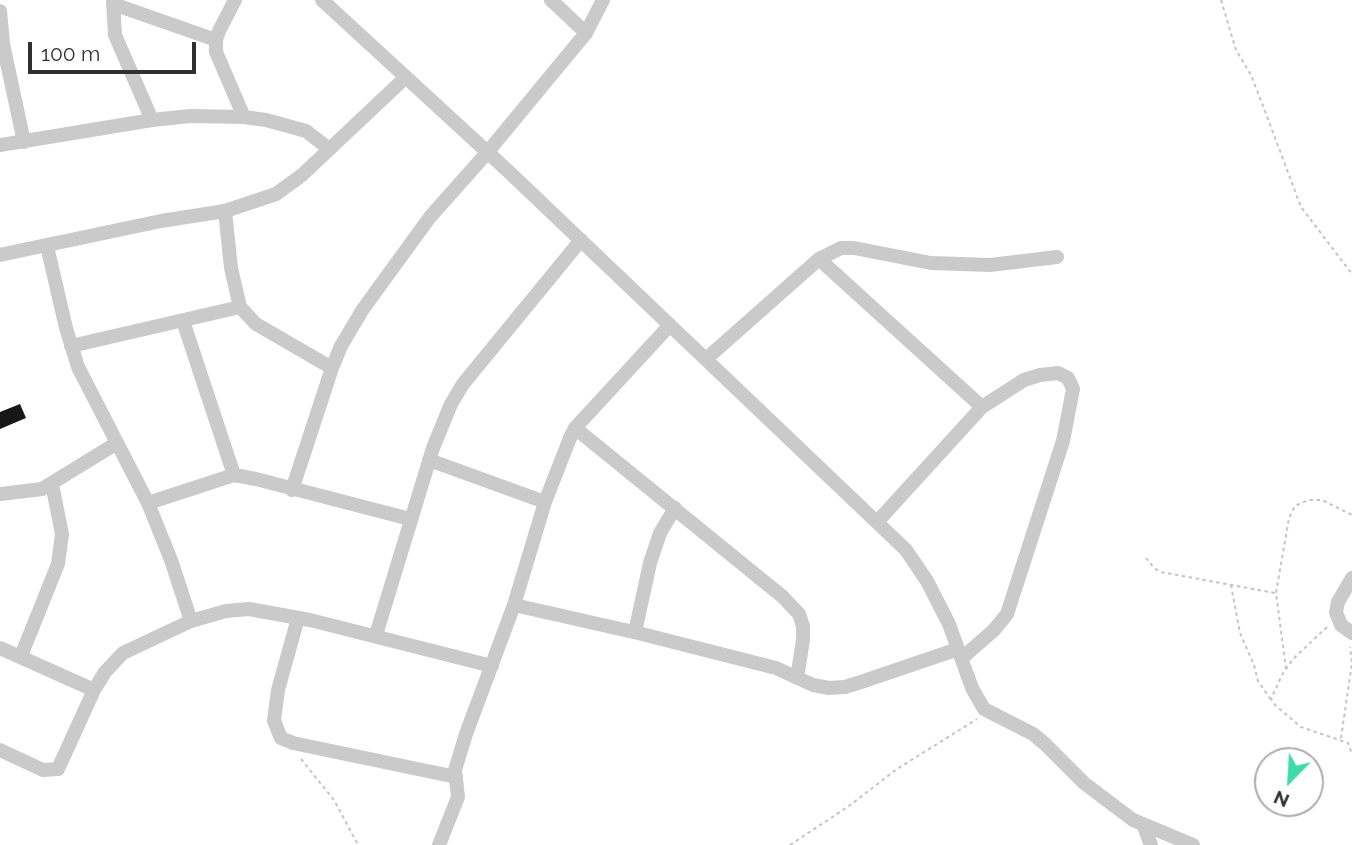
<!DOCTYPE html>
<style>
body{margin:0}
#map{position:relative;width:1352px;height:845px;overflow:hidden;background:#fff;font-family:Raleway,sans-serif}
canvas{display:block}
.north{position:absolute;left:1254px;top:747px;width:70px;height:70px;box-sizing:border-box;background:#fff;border:2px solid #acacac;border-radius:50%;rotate:204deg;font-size:19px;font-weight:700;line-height:28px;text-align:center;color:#303030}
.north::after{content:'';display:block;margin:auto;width:24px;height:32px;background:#3edba8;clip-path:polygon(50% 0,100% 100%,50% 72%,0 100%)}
.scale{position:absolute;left:28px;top:42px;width:168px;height:32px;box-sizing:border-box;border:4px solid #303030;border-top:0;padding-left:9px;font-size:21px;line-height:24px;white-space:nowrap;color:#303030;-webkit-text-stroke:5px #fff;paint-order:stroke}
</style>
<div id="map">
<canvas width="1352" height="845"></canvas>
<div class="north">N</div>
<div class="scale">100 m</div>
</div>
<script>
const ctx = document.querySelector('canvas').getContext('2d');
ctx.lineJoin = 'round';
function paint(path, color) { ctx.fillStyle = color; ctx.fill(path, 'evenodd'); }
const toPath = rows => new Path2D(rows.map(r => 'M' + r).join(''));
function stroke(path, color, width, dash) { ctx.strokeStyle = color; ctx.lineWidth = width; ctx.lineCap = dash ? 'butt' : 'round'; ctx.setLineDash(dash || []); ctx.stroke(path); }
paint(toPath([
 [20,404,26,418,0,429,0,412]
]), '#171717');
stroke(toPath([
 [1221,0,1236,50,1251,75,1265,111,1301,207,1352,274],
 [1146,558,1154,568,1161,572,1275,593],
 [1231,585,1240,633,1254,665,1258,681,1271,700],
 [1327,627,1293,659,1282,675,1271,699,1275,705,1301,727,1348,743,1352,754],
 [1286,669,1276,593,1289,518,1295,506,1308,500,1322,500,1352,515],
 [1341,738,1352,663,1350,647],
 [301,759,334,800,358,845],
 [790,845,849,806,897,769,977,719]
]), '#c4c4c4', 2, [3.5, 3.5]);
stroke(toPath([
 [113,0,115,35,152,120],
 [235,0,219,31,216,40,216,52,244,117],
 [322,0,508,171,906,550,927,581,949,624,972,688,984,709,1033,734,1045,744,1084,783,1133,820,1193,845],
 [551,0,586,33],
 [113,4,216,40],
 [0,11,3,44,24,142],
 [0,145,152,120,190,116,244,117,266,120,306,131,328,148],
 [225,211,231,268,240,307,256,324,332,368],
 [47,246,66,328,78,367,148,503,171,560,191,621],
 [0,255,161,221,225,211,276,194,302,175,406,77],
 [819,259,982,407],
 [183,321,234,475],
 [71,346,240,307],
 [706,359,819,259,841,248,854,248,931,263,990,265,1057,257],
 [575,428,783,597,799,614,803,626,803,640,797,678],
 [429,460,545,502],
 [292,490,332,368,341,346,363,309,430,217,486,154,586,33,603,0],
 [0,494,42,489,117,443],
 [148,503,234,475,256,479,410,519],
 [877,522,982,407,1024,380,1040,375,1058,373,1068,378,1073,389,1063,441,1007,614,994,630,962,658],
 [1352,578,1338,602,1336,612,1341,625,1352,633],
 [514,605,638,633,776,668,813,685,829,688,845,687,861,682,958,649],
 [298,618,278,690,274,721,281,738,293,743,456,777],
 [635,632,650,563,660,533,675,508],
 [376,635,433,448,451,404,463,384,581,240],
 [0,648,94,690],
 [21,656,58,564,62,534,52,484],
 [0,750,43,770,58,769,94,690,105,672,123,653,191,621,226,611,249,609,310,620,492,666],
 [1143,824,1151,845],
 [439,845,458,797,455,770,466,734,514,605,545,502,570,438,575,428,670,325]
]), '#cacaca', 14);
</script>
